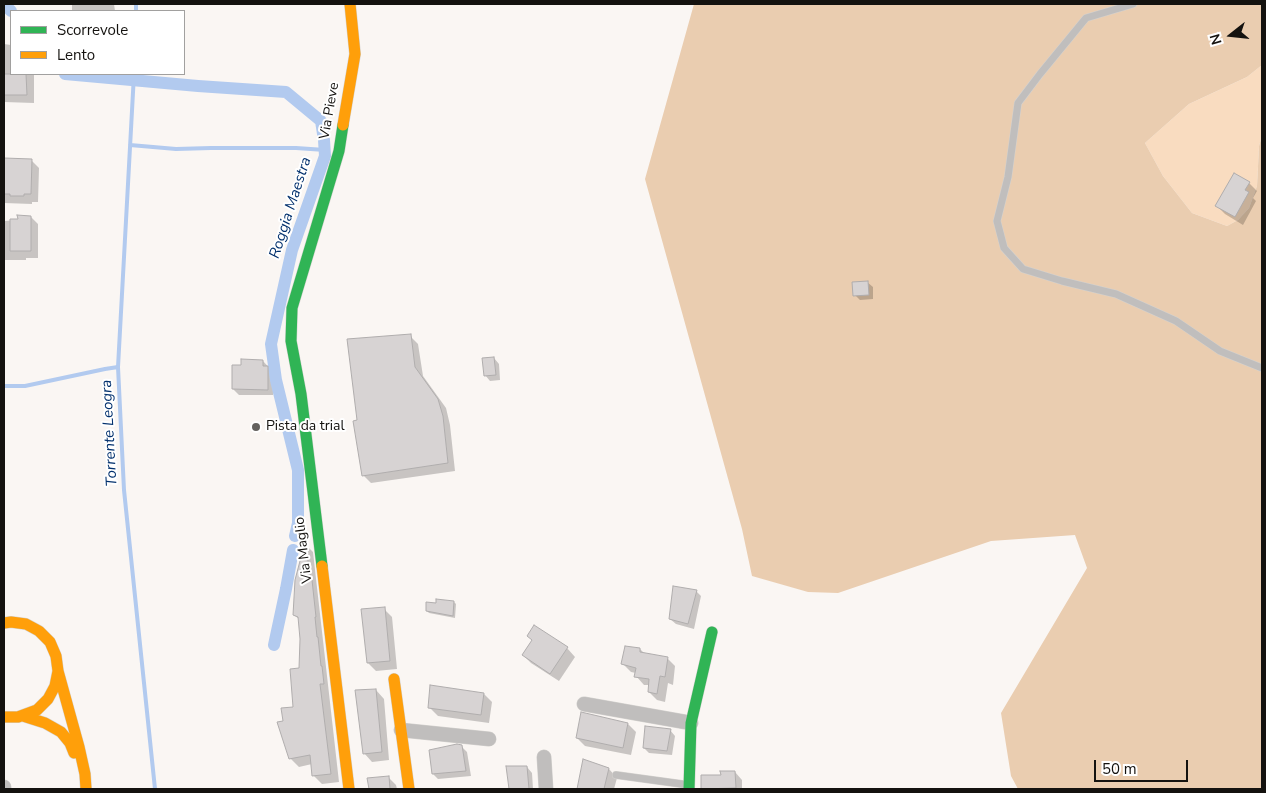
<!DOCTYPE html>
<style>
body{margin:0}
#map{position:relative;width:1266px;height:793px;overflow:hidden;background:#faf6f3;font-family:"Nunito Sans",sans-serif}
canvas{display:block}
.frame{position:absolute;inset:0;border:5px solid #14120f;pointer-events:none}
.legend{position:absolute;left:10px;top:10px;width:175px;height:65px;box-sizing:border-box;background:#fff;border:1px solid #a1a09f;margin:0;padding:6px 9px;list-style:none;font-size:15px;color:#14120f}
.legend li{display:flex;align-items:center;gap:10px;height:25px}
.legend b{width:25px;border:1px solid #a1a09f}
.north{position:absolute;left:1206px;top:10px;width:50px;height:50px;-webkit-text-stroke:4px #fff;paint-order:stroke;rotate:254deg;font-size:14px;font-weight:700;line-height:20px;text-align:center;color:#14120f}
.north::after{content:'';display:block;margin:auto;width:18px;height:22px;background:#14120f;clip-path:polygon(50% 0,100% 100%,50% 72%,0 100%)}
.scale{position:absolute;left:1094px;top:760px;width:94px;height:22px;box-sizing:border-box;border:2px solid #14120f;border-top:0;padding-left:6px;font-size:15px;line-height:18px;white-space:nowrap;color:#14120f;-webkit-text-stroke:4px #fff;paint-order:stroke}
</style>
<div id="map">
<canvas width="1266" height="793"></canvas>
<div class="frame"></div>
<ul class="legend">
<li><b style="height:6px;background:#30b455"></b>Scorrevole</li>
<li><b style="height:6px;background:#ff9f0a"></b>Lento</li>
</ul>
<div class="north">N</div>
<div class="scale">50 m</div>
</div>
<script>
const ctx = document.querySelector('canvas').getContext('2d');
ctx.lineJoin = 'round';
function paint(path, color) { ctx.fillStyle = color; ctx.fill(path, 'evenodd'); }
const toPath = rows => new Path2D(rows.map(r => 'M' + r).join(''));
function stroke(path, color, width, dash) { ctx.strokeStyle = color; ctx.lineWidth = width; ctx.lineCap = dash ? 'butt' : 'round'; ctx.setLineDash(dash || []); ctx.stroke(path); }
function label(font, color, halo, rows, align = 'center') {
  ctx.font = font + ' "Nunito Sans",sans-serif'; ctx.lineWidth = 4; ctx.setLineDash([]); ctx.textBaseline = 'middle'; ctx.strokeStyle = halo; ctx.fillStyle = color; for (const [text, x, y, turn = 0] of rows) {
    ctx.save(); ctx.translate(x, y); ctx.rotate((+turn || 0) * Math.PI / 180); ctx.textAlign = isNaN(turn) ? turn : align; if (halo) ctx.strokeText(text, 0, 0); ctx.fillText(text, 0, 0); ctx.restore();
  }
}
paint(toPath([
 [1262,65,1262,136,1259,146,1257,186,1249,208,1238,220,1227,226,1192,213,1163,176,1145,143,1189,104,1247,77]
]), '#f9dcc0');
paint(toPath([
 [694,4,1262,4,1262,65,1247,77,1189,104,1145,143,1163,176,1192,213,1227,226,1238,220,1249,208,1257,186,1259,146,1262,136,1262,789,1018,789,1011,776,1001,713,1087,568,1075,535,991,541,838,593,808,592,752,576,742,529,645,179]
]), '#eacdb0');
paint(toPath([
 [72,4,114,4,115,11,72,11],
 [4,44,11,45,11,74,34,74,34,103,4,102],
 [4,160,31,160,39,168,38,202,32,202,32,204,4,203],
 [1249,183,1257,191,1253,198,1256,201,1243,225,1225,214,1217,206],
 [31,217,38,224,38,258,26,258,26,260,4,260,4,221,19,220],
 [867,282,873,287,873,299,860,300,855,295],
 [410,336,418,344,423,376,446,408,450,425,455,471,371,483,363,475],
 [494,358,499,364,500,380,490,381,485,375],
 [263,361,274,373,273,395,239,395,233,389],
 [306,545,313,552,339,782,322,784,313,775,312,764,299,767,290,758,284,722,294,708,300,669,302,639,300,620,294,615,297,580],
 [696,591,701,596,694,629,676,624,670,619],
 [454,602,456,604,455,618,429,613,427,611,437,604],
 [384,609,392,617,397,669,376,671,368,663],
 [567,648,575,657,559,681,531,663,523,655],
 [640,649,645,654,667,658,675,666,673,685,668,683,665,702,657,700,649,692,650,685,644,685,636,676,636,673,631,672,623,664],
 [376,690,384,699,389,760,372,762,364,753],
 [484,694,492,702,489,723,438,716,430,708],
 [628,724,636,732,631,755,585,746,577,738],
 [670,730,675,736,672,755,649,753,644,748],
 [461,746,467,752,471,776,438,779,433,774],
 [584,761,609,769,617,778,614,789,578,789],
 [527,767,532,773,533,789,510,789,508,768],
 [735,772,742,780,742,789,702,789,703,776,722,776],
 [388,777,396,785,397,789,370,789,368,779]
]), '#0003');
stroke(toPath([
 [136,4,136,11],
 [134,74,118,367,124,490,155,789],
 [130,145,176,149,211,148,296,148,325,150],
 [4,386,25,386,105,369,118,367]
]), '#b2caef', 4);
stroke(toPath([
 [4,4,11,11],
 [65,74,198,86,286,92,321,121,324,140,325,156,292,250,271,344,276,380,298,470,298,523,295,536],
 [274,645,286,589,293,550]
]), '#b2caef', 12);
const building = toPath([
 [4,74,26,74,27,95,4,95,4,74],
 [4,158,32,159,31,194,24,194,24,196,10,196,10,194,4,194,4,158],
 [1234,173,1250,182,1245,190,1249,192,1235,217,1215,206,1234,173],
 [17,215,31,216,31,251,10,251,10,219,18,219,17,215],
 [868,281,869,295,853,296,852,282,868,281],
 [411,334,415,367,438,399,443,416,448,463,362,476,353,421,357,420,347,339,411,334],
 [494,357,496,375,484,376,482,358,494,357],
 [241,359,263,360,263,366,268,366,268,390,232,389,232,365,241,365,241,359],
 [305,542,311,580,312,580,316,617,315,617,317,637,318,637,321,666,322,666,324,684,320,684,331,774,312,776,310,755,289,759,277,722,283,721,281,708,293,707,290,669,299,668,300,639,298,617,293,615,295,580,305,542],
 [673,586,697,590,688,624,669,619,673,586],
 [436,599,454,601,453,616,426,611,426,602,436,603,436,599],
 [385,607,390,661,367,663,361,609,385,607],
 [534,625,568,647,550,674,522,655,532,640,527,636,534,625],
 [625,646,640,648,640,652,668,657,665,677,660,676,657,694,648,692,649,679,634,677,636,668,621,664,625,646],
 [430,685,484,693,481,715,428,708,430,685],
 [376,689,382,752,363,754,355,690,376,689],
 [581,712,628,723,623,748,576,738,581,712],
 [645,726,671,729,667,751,643,748,645,726],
 [457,744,462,745,466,771,432,774,429,750,457,744],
 [583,759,609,768,604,789,577,789,583,759],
 [506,766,527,766,529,789,509,789,506,766],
 [720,771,735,771,736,788,701,789,701,775,721,775,720,771],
 [389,776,390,789,369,789,367,778,389,776]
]);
paint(building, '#d7d3d3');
stroke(building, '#b0adad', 1);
const lane = toPath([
 [1133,4,1086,18,1040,74,1018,103,1008,177,997,221,1004,248,1023,269,1062,281,1116,294,1176,321,1220,351,1262,368],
 [616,775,689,785]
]);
const street = toPath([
 [584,704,691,723],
 [401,730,489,739],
 [544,757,546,789],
 [4,787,4,789]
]);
const fast = toPath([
 [322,566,301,394,291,341,292,308,339,151,343,125],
 [689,789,691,723,712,632]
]);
const slow = toPath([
 [343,125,355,54,350,4],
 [322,566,349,789],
 [4,623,11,622,26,624,39,631,50,642,56,656,58,671,55,686,48,699,37,710,18,717,4,717],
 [58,671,79,747,85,774,86,789],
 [394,679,409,789],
 [23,716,45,723,61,732,70,743,74,753]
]);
stroke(lane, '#d4d2cf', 8);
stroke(street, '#d4d2cf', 15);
stroke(fast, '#d4d2cf', 12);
stroke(slow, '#d4d2cf', 12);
stroke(lane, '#c0bebd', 7);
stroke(street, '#c0bebd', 14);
stroke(fast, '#30b455', 11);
stroke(slow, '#ff9f0a', 11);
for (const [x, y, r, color] of [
 [256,427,5,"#64625f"]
]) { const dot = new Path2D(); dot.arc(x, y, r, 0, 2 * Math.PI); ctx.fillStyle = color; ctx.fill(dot); stroke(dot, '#fff', 2); }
label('14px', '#14120f', '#fff', [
 ["Via Pieve",330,111,-80],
 ["Via Maglio",304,550,-97]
]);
label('14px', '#14120f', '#fff', [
 ["Pista da trial",266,427]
], 'left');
label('italic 15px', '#02306d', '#fff', [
 ["Roggia Maestra",291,208,-72],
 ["Torrente Leogra",110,433,-93]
]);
</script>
